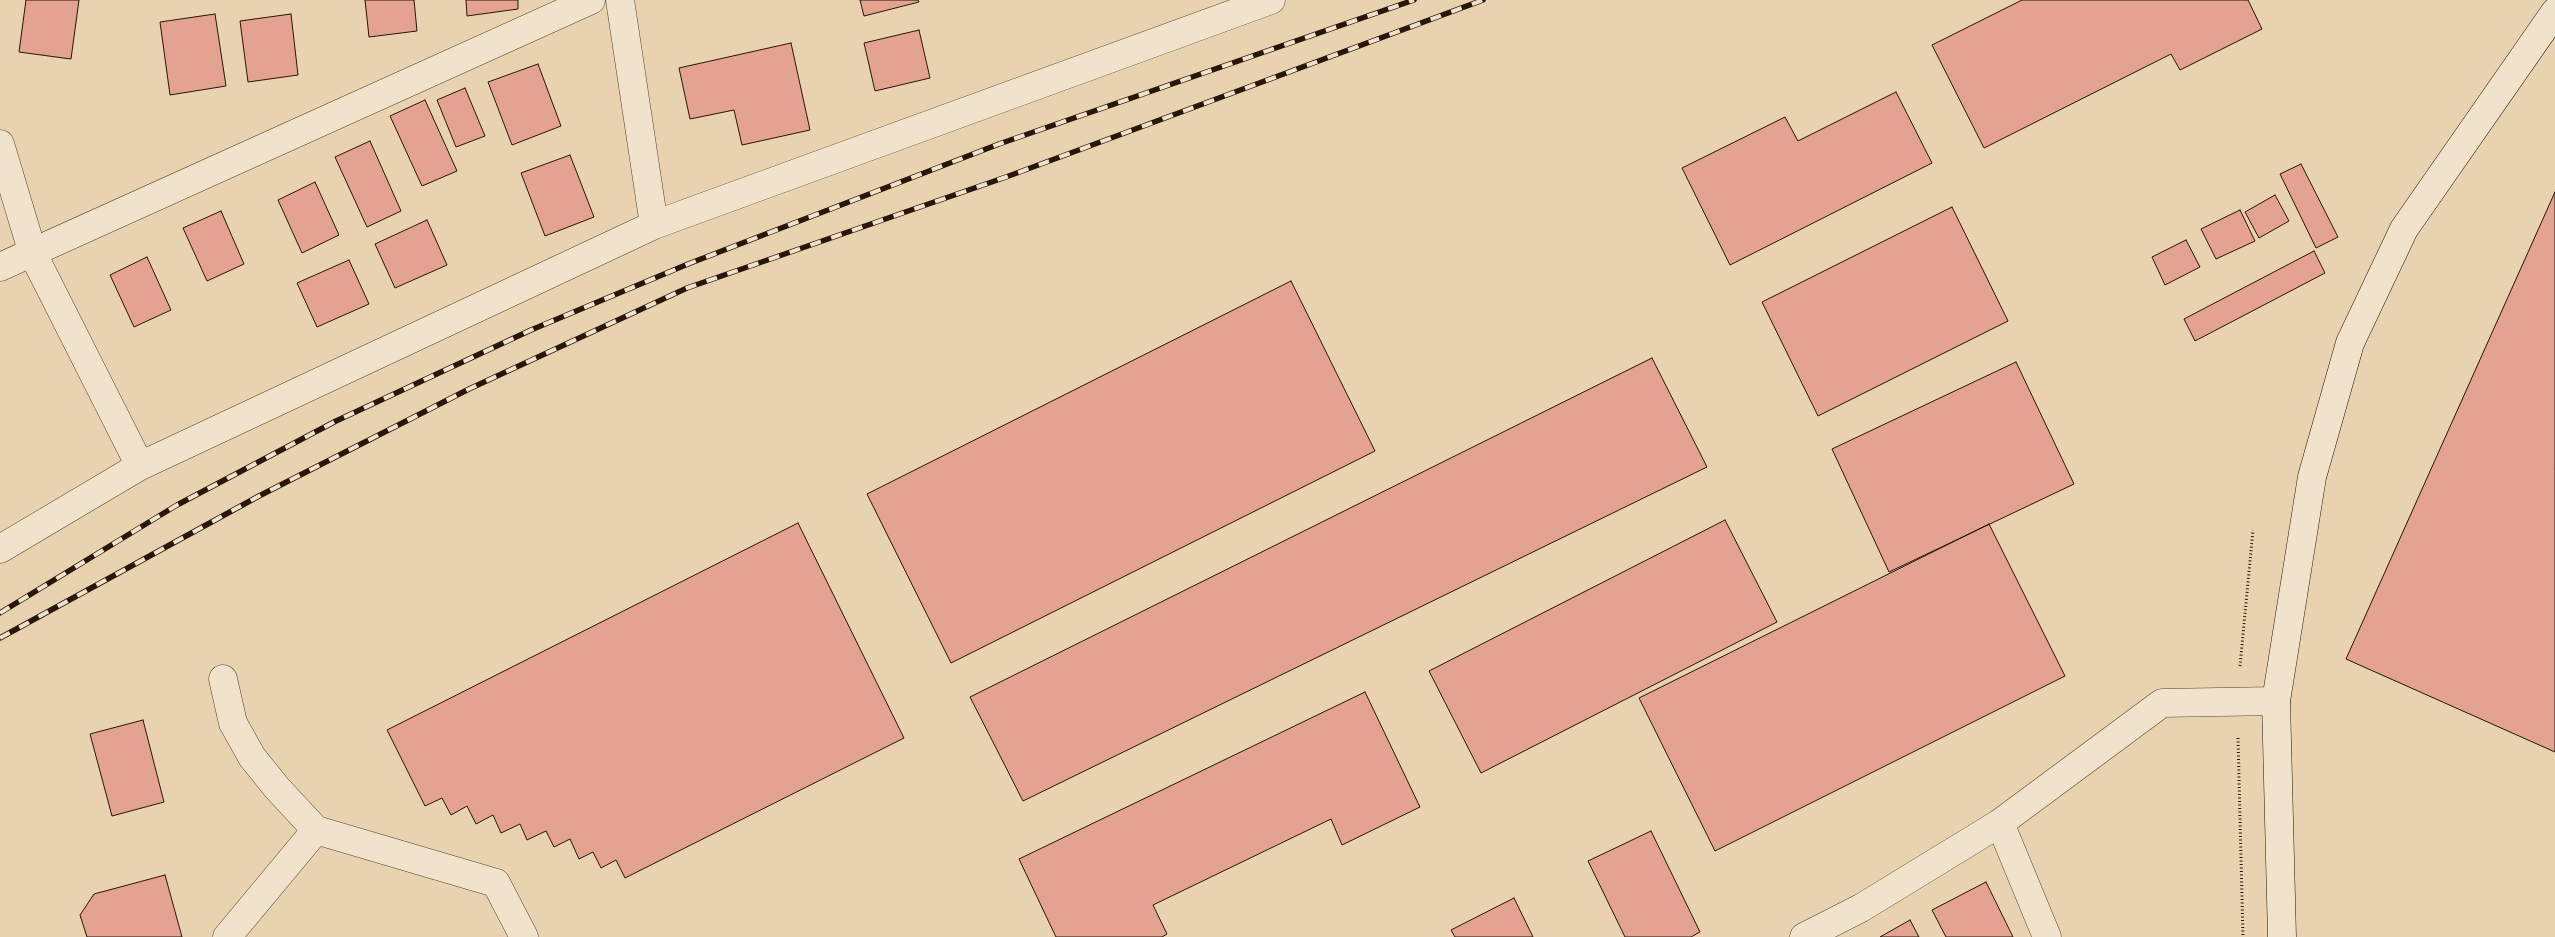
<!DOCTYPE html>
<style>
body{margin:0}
canvas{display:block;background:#e8d2af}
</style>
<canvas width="2555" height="937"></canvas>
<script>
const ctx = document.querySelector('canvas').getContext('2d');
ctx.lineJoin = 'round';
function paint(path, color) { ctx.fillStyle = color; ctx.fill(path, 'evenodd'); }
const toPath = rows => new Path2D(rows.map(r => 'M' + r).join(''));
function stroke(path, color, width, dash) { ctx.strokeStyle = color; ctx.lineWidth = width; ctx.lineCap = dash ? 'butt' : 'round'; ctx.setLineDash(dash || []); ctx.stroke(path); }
const building = toPath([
 [26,0,79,0,71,59,19,52,26,0],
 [365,0,414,0,417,31,369,37,365,0],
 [466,0,518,0,518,9,467,16,466,0],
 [860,0,918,0,919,2,864,16,860,0],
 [2022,0,2248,0,2262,29,2180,70,2171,54,1984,148,1932,45,2022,0],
 [215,14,226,86,170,95,160,22,215,14],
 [291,14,298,75,248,82,240,21,291,14],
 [919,30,930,78,875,91,864,43,919,30],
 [791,43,810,130,742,145,734,110,690,119,679,68,791,43],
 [538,64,561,126,512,145,488,82,538,64],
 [465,88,485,136,456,147,437,100,465,88],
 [1896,92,1932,163,1730,265,1682,168,1785,117,1798,141,1896,92],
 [425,100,457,171,422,186,390,116,425,100],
 [370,141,401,211,367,227,335,157,370,141],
 [570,155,594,217,545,236,521,173,570,155],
 [2301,164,2338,237,2316,248,2280,174,2301,164],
 [315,182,339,235,302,253,278,200,315,182],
 [2555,192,2555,752,2346,659,2555,192],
 [2275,195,2289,221,2259,238,2245,212,2275,195],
 [1952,207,2008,321,1818,416,1762,302,1952,207],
 [2240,210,2255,241,2216,259,2201,229,2240,210],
 [221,211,244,264,207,281,183,228,221,211],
 [427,220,447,265,395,288,375,244,427,220],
 [2186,240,2200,267,2165,285,2152,257,2186,240],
 [2314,251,2325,273,2195,341,2184,319,2314,251],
 [147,257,171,310,134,327,110,275,147,257],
 [349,260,369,304,317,327,297,283,349,260],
 [1291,281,1375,451,951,663,867,494,1291,281],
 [1652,358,1707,467,1023,801,970,697,1652,358],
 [2016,362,2074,484,1889,572,1832,449,2016,362],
 [1725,520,1777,622,1481,773,1429,671,1725,520],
 [798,523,904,738,625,878,616,860,601,868,593,852,579,859,570,839,554,847,546,831,527,840,520,824,501,833,493,815,476,824,467,806,451,815,442,798,425,806,387,730,798,523],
 [1989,524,2065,676,1715,851,1639,698,1989,524],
 [1365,692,1420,807,1342,845,1331,819,1153,905,1167,934,1162,937,1056,937,1019,859,1365,692],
 [143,720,164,802,112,816,90,734,143,720],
 [1651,831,1700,932,1691,937,1625,937,1588,861,1651,831],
 [165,875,182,937,87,937,80,915,94,894,165,875],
 [1986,882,2013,937,1946,937,1932,910,1986,882],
 [1514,898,1533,937,1455,937,1451,930,1514,898],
 [1910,920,1919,937,1880,937,1910,920]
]);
paint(building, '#e3a390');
stroke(building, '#29150a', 1);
const street = toPath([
 [620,0,654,225],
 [0,144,33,254,140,466,654,225,1271,0],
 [0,267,591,0],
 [0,549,140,466],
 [223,679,233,723,252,757,277,788,316,830,496,883,524,937],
 [2000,823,2047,937],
 [227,937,316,830],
 [1804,937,1861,908,2000,823,2162,703,2276,701]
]);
const secondary = toPath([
 [2282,937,2276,701,2312,477,2350,343,2404,229,2555,12]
]);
stroke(street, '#594433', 29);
stroke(secondary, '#29150a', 29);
stroke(toPath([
 [2240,666,2253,530],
 [2238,738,2243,937]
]), '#29150a', 3, [1, 2.5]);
stroke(street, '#f0e2cb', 28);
stroke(secondary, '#f0e2cb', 28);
const rail = toPath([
 [0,613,177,505,336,421,531,330,688,264,999,144,1414,0],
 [0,638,259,496,469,389,687,288,1006,177,1483,0]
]);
stroke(rail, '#29150a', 5.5);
stroke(rail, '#f0e2cb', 4, [11]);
</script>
